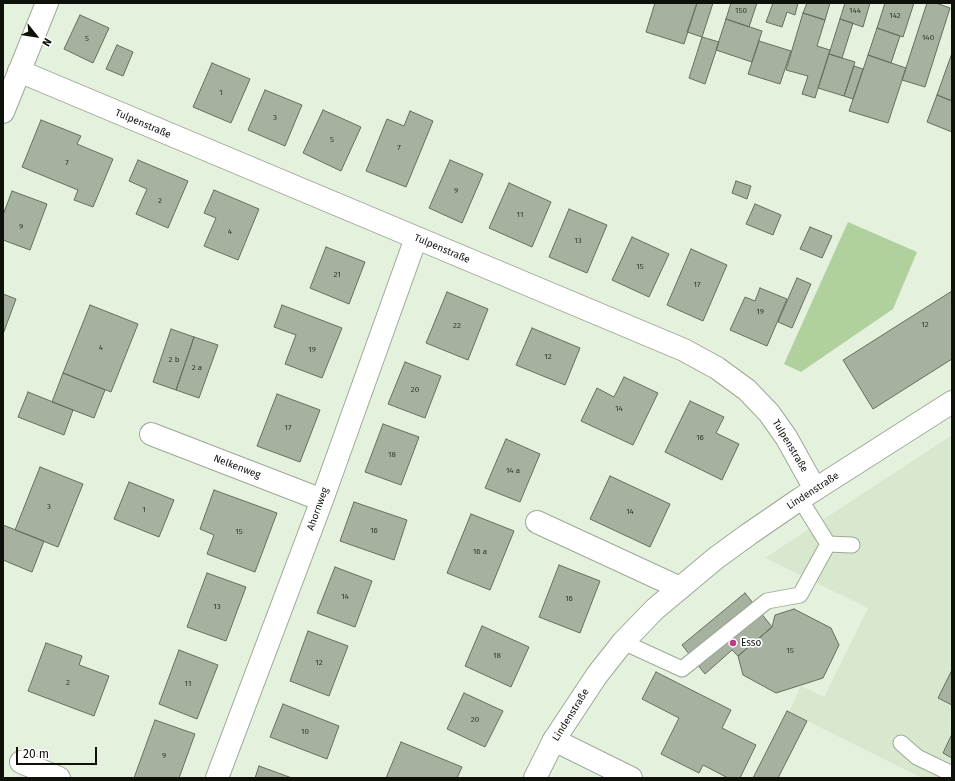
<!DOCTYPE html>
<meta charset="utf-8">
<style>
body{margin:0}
#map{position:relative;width:955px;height:781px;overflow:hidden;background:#e4f1dd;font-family:"Fira Sans",sans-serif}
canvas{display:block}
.frame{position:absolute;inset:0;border:4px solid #0d110a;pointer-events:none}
.north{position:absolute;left:16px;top:16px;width:40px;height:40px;-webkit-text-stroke:3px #fff;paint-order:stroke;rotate:120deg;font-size:11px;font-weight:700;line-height:16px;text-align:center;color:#0d110a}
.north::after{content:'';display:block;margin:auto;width:14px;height:18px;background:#0d110a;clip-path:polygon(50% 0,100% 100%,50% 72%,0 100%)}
.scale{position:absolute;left:16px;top:747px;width:81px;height:18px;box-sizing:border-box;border:2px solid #0d110a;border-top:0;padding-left:5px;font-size:12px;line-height:14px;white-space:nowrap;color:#0d110a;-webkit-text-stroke:3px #fff;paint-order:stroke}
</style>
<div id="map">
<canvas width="955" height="781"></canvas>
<div class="frame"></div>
<div class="north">N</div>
<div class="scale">20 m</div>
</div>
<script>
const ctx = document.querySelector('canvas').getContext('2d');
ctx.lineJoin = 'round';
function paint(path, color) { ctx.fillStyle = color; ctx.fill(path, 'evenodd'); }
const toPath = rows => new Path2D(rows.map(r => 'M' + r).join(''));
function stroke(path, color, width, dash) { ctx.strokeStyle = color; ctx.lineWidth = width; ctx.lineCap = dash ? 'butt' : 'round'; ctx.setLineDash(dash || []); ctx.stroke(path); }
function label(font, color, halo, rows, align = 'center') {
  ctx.font = font + ' "Fira Sans",sans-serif'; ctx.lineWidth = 3.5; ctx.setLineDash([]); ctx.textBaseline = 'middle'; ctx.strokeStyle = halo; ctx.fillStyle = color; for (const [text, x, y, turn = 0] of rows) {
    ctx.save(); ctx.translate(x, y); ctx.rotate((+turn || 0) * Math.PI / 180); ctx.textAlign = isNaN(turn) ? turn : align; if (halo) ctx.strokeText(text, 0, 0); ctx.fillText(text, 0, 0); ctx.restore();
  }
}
paint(toPath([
 [952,435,952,778,922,778,789,712,801,686,824,697,868,608,765,558]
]), '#d7e8ce');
paint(toPath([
 [848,222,917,252,893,309,801,372,784,364]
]), '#b0d19e');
const building = toPath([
 [655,3,697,3,684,44,646,32,655,3],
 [697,3,713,3,702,37,687,32,697,3],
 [731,3,757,3,749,27,726,19,731,3],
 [773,3,798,3,795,15,787,12,782,27,766,22,773,3],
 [807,3,830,3,825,20,803,13,807,3],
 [845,3,870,3,863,27,840,19,845,3],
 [885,3,914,3,903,37,877,28,885,3],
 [927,3,936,3,950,8,925,87,902,80,927,3],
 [803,13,825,20,817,46,830,50,815,98,802,94,808,76,786,70,803,13],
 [80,15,109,28,93,63,64,49,80,15],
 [726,19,762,31,752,62,716,50,726,19],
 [840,19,853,23,842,58,829,54,840,19],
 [877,28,900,36,891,63,868,55,877,28],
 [702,37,719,42,705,84,689,78,702,37],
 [759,41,791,51,780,84,748,74,759,41],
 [117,45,133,52,123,76,106,69,117,45],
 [952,53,952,101,937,95,952,53],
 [829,54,855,62,844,96,818,88,829,54],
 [868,55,906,68,888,123,849,111,868,55],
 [212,63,250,79,231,123,193,107,212,63],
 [854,66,863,69,853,99,844,96,854,66],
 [265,90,302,105,285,146,248,130,265,90],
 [937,95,952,101,952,132,927,122,937,95],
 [323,110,361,127,341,171,303,153,323,110],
 [410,111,433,121,406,187,366,171,387,119,404,126,410,111],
 [41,120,81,136,77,144,113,159,93,207,74,200,78,190,22,167,41,120],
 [138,160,188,181,168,228,136,214,147,189,129,181,138,160],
 [450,160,483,174,462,223,429,208,450,160],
 [736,181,751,186,747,199,732,193,736,181],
 [509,183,551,202,532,247,489,228,509,183],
 [214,190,259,209,238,260,204,246,216,218,204,213,214,190],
 [12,191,47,204,30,250,3,240,3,215,12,191],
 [755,204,781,215,773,235,746,224,755,204],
 [569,209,607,225,587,273,549,257,569,209],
 [810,227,832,236,822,258,800,249,810,227],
 [632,237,669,254,649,297,612,280,632,237],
 [326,247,365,262,349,304,310,288,326,247],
 [691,249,727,265,703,321,667,305,691,249],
 [797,278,811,284,792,328,778,322,797,278],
 [760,288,787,299,767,346,730,330,745,297,755,301,760,288],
 [952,291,952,359,873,409,843,360,952,291],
 [447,292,488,309,468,360,426,343,447,292],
 [3,294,16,299,3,334,3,294],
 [90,305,138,324,111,392,63,373,90,305],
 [282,305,342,328,322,378,285,364,296,335,274,327,282,305],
 [532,328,580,348,565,385,516,365,532,328],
 [171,329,194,337,176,390,153,382,171,329],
 [194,337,218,345,199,398,176,390,194,337],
 [405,362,441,376,425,418,388,404,405,362],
 [63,373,105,390,94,418,52,402,63,373],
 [624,377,658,393,633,445,581,421,597,388,614,397,624,377],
 [28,392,73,410,64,435,18,417,28,392],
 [277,394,320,410,300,462,257,446,277,394],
 [690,401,724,417,716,433,739,444,722,480,665,452,690,401],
 [383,424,419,437,401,485,365,472,383,424],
 [506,439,540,454,520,502,485,488,506,439],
 [40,467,83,484,58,547,15,530,40,467],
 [610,476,670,504,650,547,590,519,610,476],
 [129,482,174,500,159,537,114,519,129,482],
 [214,490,277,513,255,572,207,554,214,535,200,529,214,490],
 [354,502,407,520,394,560,340,541,354,502],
 [471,514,514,531,490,590,447,573,471,514],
 [3,525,44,541,32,572,3,560,3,525],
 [559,565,600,581,580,633,539,617,559,565],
 [335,567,372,581,355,627,317,613,335,567],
 [207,573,246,587,226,641,187,627,207,573],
 [745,593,772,627,738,656,732,650,705,674,682,645,745,593],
 [794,609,831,628,839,645,823,678,776,693,743,675,738,656,772,627,775,615,794,609],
 [482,626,529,647,511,687,465,666,482,626],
 [308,631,348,646,329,696,290,681,308,631],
 [46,643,82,656,79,665,109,676,94,716,28,691,46,643],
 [179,650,218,665,197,719,159,704,179,650],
 [952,670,952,705,938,698,952,670],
 [656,672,731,710,722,728,756,745,740,778,728,778,703,765,699,773,661,754,679,718,642,699,656,672],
 [464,693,503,711,485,747,447,729,464,693],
 [283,704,339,726,327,759,270,737,283,704],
 [787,711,807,721,778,778,753,778,787,711],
 [155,720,195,734,179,778,134,778,155,720],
 [952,734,952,758,943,753,952,734],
 [401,742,462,767,457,778,386,778,401,742],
 [259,766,292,778,255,778,259,766]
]);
paint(building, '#a6b19f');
stroke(building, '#646f5e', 1);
const lane = toPath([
 [800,499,828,544,852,545],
 [623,642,682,669,767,601,800,595,828,544],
 [901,743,917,757,952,774]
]);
const street = toPath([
 [19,71,684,350,717,368,747,390,769,413,786,437,815,489],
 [3,112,47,3],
 [151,434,322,500],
 [537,522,680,588],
 [554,740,631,778],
 [21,762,59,778],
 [217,778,322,500,416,238]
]);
const secondary = toPath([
 [535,778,554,740,597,675,623,642,655,609,716,558,749,534,800,499,952,402]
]);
stroke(lane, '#9da997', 17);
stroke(street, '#9da997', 24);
stroke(secondary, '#9da997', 24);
stroke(lane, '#fff', 15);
stroke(street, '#fff', 22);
stroke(secondary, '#fff', 22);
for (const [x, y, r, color] of [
 [733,643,4,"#b93d8d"]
]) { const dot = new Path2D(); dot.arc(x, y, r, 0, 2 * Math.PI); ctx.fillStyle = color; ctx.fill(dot); stroke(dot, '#fff', 1.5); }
label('8px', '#33392f', null, [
 ["150",741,11],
 ["144",855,11],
 ["142",895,16],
 ["140",928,38],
 ["5",87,39],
 ["1",221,93],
 ["3",275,118],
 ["5",332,140],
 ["7",399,148],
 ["7",67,163],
 ["9",456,191],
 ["2",160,201],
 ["11",520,215],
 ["9",21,227],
 ["4",230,232],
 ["13",578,241],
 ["15",640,267],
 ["21",337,275],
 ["17",697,285],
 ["19",760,312],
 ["12",925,325],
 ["22",457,326],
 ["4",101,348],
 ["19",312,350],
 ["12",548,357],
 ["2 b",174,360],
 ["2 a",197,368],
 ["20",415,390],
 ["14",619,409],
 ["17",288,428],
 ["16",700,438],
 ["18",392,455],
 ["14 a",513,471],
 ["3",49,507],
 ["1",144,510],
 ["14",630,512],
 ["16",374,531],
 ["15",239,532],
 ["16 a",480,552],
 ["14",345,597],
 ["16",569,599],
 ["13",217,607],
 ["15",790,651],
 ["18",497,656],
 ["12",319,663],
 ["2",68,683],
 ["11",188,684],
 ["20",475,720],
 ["10",305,732],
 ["9",164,756]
]);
label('10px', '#0d110a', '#fff', [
 ["Tulpenstraße",143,124,23],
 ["Tulpenstraße",442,249,23],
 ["Tulpenstraße",790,446,59],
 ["Nelkenweg",237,467,21],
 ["Lindenstraße",813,491,-33],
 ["Ahornweg",318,509,-70],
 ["Lindenstraße",571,715,-58]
]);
label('10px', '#0d110a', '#fff', [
 ["Esso",741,643]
], 'left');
</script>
